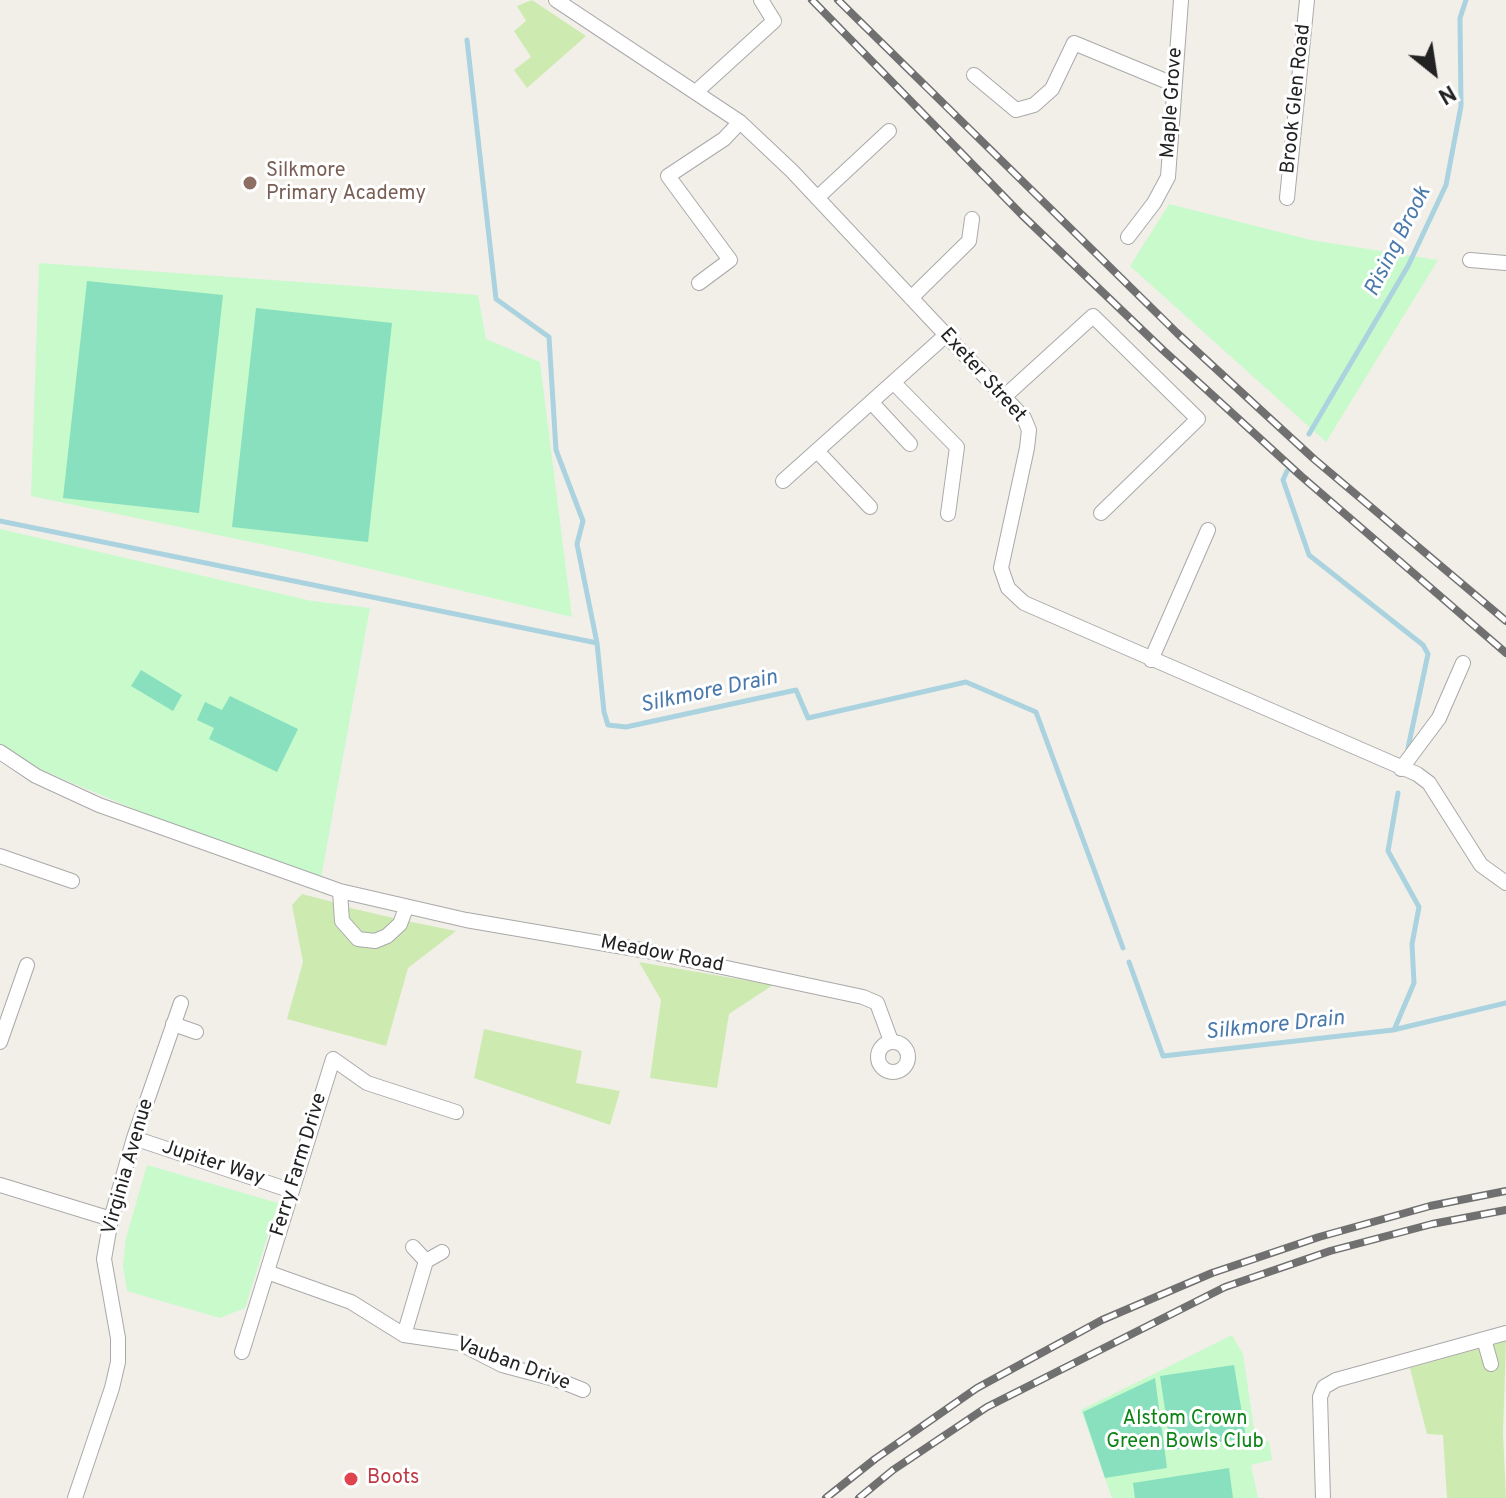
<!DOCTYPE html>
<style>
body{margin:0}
#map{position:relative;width:1506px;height:1498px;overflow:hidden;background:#f2efe9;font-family:Overpass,sans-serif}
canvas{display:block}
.north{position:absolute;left:1394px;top:32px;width:80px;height:80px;-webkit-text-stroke:6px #fff;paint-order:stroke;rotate:150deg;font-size:22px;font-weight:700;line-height:32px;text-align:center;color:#222}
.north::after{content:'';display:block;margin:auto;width:28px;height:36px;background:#222;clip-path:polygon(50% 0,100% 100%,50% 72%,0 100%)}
</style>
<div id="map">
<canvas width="1506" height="1498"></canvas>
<div class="north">N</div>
</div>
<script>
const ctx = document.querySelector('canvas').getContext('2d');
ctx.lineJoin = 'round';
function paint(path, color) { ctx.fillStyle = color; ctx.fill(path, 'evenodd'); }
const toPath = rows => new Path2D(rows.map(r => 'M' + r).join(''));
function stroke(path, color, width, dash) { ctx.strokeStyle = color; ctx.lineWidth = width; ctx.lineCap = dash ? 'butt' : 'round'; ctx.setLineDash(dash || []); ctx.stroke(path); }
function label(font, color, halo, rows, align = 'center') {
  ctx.font = font + ' Overpass,sans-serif'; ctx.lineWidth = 6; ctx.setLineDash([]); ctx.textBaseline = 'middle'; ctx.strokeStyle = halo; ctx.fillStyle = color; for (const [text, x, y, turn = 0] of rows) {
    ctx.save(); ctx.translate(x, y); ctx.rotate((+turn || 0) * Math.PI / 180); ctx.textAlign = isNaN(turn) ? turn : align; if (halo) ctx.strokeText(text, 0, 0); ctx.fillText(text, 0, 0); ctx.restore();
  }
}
paint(toPath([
 [532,0,586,36,527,88,514,70,531,57,514,31,526,21,517,6],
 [302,894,333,902,335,916,358,943,407,921,456,931,408,968,386,1046,287,1019,303,962,292,905],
 [342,906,398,919,381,936,352,931],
 [639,962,773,985,729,1014,717,1088,650,1078,661,1000],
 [484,1029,582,1051,576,1083,620,1091,610,1125,474,1078],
 [1506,1341,1503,1433,1506,1498,1447,1498,1443,1435,1427,1434,1410,1368]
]), '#cdebb0');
paint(toPath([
 [1169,204,1311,240,1438,260,1326,442,1130,266],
 [39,263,478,295,486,339,540,362,572,617,299,552,31,496],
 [0,529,312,601,370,608,321,878,172,825,39,769,0,743],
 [147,1165,278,1203,245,1308,220,1318,127,1291,123,1266,126,1238],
 [1232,1335,1243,1354,1256,1441,1269,1441,1272,1460,1251,1465,1258,1498,1112,1498,1081,1410]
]), '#c8facc');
paint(toPath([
 [87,281,223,295,199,513,63,498],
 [256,308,392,323,368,542,232,527],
 [141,670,182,695,173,711,131,686],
 [230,696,298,729,277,772,209,739,214,728,197,720,205,702,222,710],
 [1234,1365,1246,1438,1171,1450,1160,1376],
 [1155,1378,1167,1468,1105,1478,1083,1412],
 [1229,1468,1233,1498,1135,1498,1133,1483]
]), '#88e0be');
stroke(toPath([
 [467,40,496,299,549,337,556,450,583,521,577,544,597,643],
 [1309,434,1408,266,1446,185,1461,106,1460,18,1466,0],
 [1287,471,1283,480,1309,555,1423,645,1428,654,1408,748],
 [0,521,597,643,604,712,608,725,626,727,796,690,808,718,966,682,1036,712,1123,948],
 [1129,962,1163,1056,1393,1030,1506,1003],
 [1394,1030,1414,983,1412,944,1419,907,1388,851,1398,793]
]), '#aad3df', 5);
const street = toPath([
 [556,0,740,122,792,171,1024,418,1029,430,1027,448,1001,568,1008,588,1024,603,1417,774,1429,783,1481,865,1506,883],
 [974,75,1016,110,1034,105,1052,89,1074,43,1173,84],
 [697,91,774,21,761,0],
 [817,198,889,131],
 [1287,198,1307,0],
 [1128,237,1154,203,1168,177,1181,0],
 [1470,260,1506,263],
 [699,283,730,260,668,176,724,139,740,122],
 [911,298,969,241,972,219],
 [894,383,957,447,948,514],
 [1004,397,1093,316,1198,419,1101,513],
 [873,404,910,444],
 [817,451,870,507],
 [783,481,946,335],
 [1151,660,1208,530],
 [0,752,36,776,99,805,340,891,466,920,647,951,863,997,877,1003,891,1041],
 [1401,769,1439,718,1463,663],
 [0,856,72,881],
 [340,891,342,921,358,939,375,941,387,936,400,924,406,908],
 [173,1024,196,1032],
 '878 1057a15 15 0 1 1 30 0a15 15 0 1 1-30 0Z',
 [0,1042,27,965],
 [134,1138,292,1191],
 [0,1185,111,1219],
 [413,1247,426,1261],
 [267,1272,351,1302,404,1335,459,1343,502,1365,558,1380,583,1390],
 [404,1335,426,1261,442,1252],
 [1484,1339,1491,1364],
 [242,1352,333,1059,367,1083,456,1112],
 [75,1498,112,1388,118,1362,118,1338,104,1259,111,1219,134,1138,181,1003],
 [1323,1498,1320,1397,1324,1387,1336,1380,1506,1333]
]);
stroke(street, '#a9a9a9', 16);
stroke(street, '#fff', 14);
const rail = toPath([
 [812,0,1022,215,1163,350,1301,476,1506,653],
 [838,0,1177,333,1314,459,1506,621],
 [826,1498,875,1459,977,1388,1102,1320,1212,1273,1319,1237,1430,1206,1506,1191],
 [859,1498,893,1470,987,1407,1225,1287,1330,1251,1432,1224,1506,1210]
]);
stroke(rail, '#707070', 8);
stroke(rail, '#fff', 5, [15]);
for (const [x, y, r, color] of [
 [250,183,8,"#8d6e63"],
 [351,1479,8,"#e0444e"]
]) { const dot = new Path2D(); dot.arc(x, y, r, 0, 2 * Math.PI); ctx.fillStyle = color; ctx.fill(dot); stroke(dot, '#fff', 3); }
label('20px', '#222', '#fff', [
 ["Brook Glen Road",1297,99,-84],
 ["Maple Grove",1173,103,-86],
 ["Exeter Street",982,376,48],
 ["Meadow Road",662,955,11],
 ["Jupiter Way",213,1164,18],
 ["Ferry Farm Drive",300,1165,-73],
 ["Virginia Avenue",129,1167,-74],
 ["Vauban Drive",513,1365,20]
]);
label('20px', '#785e54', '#fff', [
 ["Silkmore",266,172],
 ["Primary Academy",266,195]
], 'left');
label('20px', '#0c8416', '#fff', [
 ["Alstom Crown",1185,1420],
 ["Green Bowls Club",1185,1443]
]);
label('20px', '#be3a42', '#fff', [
 ["Boots",367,1479]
], 'left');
label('italic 22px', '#4a7aab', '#fff', [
 ["Rising Brook",1399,242,-63],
 ["Silkmore Drain",709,693,-12],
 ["Silkmore Drain",1275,1027,-6]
]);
</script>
